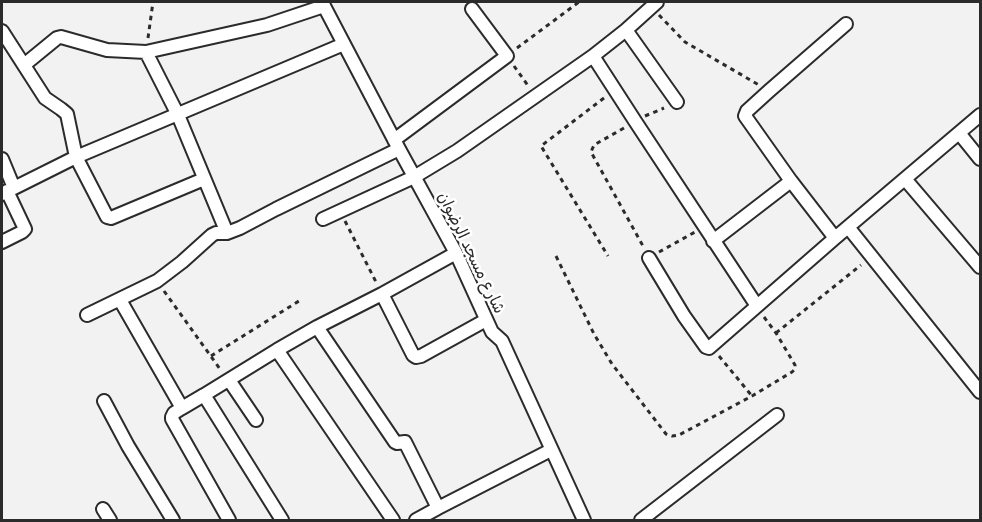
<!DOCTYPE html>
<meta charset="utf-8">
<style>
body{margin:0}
#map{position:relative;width:982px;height:522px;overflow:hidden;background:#f2f2f2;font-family:Delius,sans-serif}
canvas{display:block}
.frame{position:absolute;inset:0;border:3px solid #2b2b2b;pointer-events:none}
</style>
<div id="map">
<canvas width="982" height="522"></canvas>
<div class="frame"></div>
</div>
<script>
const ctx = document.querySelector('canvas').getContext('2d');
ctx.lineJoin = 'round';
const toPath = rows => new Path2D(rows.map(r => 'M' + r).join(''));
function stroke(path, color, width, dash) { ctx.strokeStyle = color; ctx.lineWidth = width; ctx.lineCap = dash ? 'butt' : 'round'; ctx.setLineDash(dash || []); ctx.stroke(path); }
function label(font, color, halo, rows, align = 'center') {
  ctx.font = font + ' Delius,"Playpen Sans Arabic",sans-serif'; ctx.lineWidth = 5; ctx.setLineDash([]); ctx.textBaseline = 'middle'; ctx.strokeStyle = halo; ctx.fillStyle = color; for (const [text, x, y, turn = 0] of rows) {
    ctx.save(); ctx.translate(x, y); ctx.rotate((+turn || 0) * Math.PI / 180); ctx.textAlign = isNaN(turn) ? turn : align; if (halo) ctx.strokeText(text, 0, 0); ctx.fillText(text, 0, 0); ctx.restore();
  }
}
const street = toPath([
 [323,2,324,6,399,149,456,253,492,332,502,341,584,520],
 [626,30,677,102],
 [2,31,45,98,61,109,67,114,76,157,107,217,111,218,204,179],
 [146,52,178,115,227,233],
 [593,56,635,121,757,306],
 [24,65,57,38,61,37,107,50,146,52,267,25,324,6],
 [959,133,980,159],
 [394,140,507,56,472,9],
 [2,159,14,188],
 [905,179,980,267],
 [2,194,76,157,344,44],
 [323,219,414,177,457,151,593,56,626,30,657,2],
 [848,227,980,392],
 [835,238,791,181,745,116,747,111,769,91,846,24],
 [713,241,791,181],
 [2,242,22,232,25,229,7,191],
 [649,258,684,316,706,347,709,348,835,238,980,115],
 [382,294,413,355,416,357,421,356,486,320],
 [120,300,182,408,174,413,172,417,172,419,229,520],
 [87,315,157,281,182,262,212,235,216,233,227,233,240,228,276,209,399,149],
 [317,327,395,442,397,443,405,442,438,508,416,520],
 [277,350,204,395,282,520],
 [229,380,256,420],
 [104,401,128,446,173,520],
 [182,408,204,395],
 [438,508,551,450],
 [103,509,110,520],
 [393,520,277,350,317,327,382,294,456,253],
 [641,520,777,415]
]);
stroke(street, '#2b2b2b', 16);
stroke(toPath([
 [659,15,685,42,759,85],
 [148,38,153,2],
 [517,48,579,2],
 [514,66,529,87],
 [604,98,541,146,608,256],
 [645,116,664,108],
 [624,128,594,145,591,152,643,246],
 [345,221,376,282],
 [659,252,695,232],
 [556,256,594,334,612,364,666,434,672,436,679,435,752,396,792,372,795,369,795,365,776,333,764,317],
 [164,291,220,369],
 [776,333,861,265],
 [211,356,299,301],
 [719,356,752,396]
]), '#2b2b2b', 3, [4.5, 4.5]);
stroke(street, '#fff', 12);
label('16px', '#2b2b2b', '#fff', [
 ["شارع مسجد الرضوان",471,253,64]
]);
</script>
